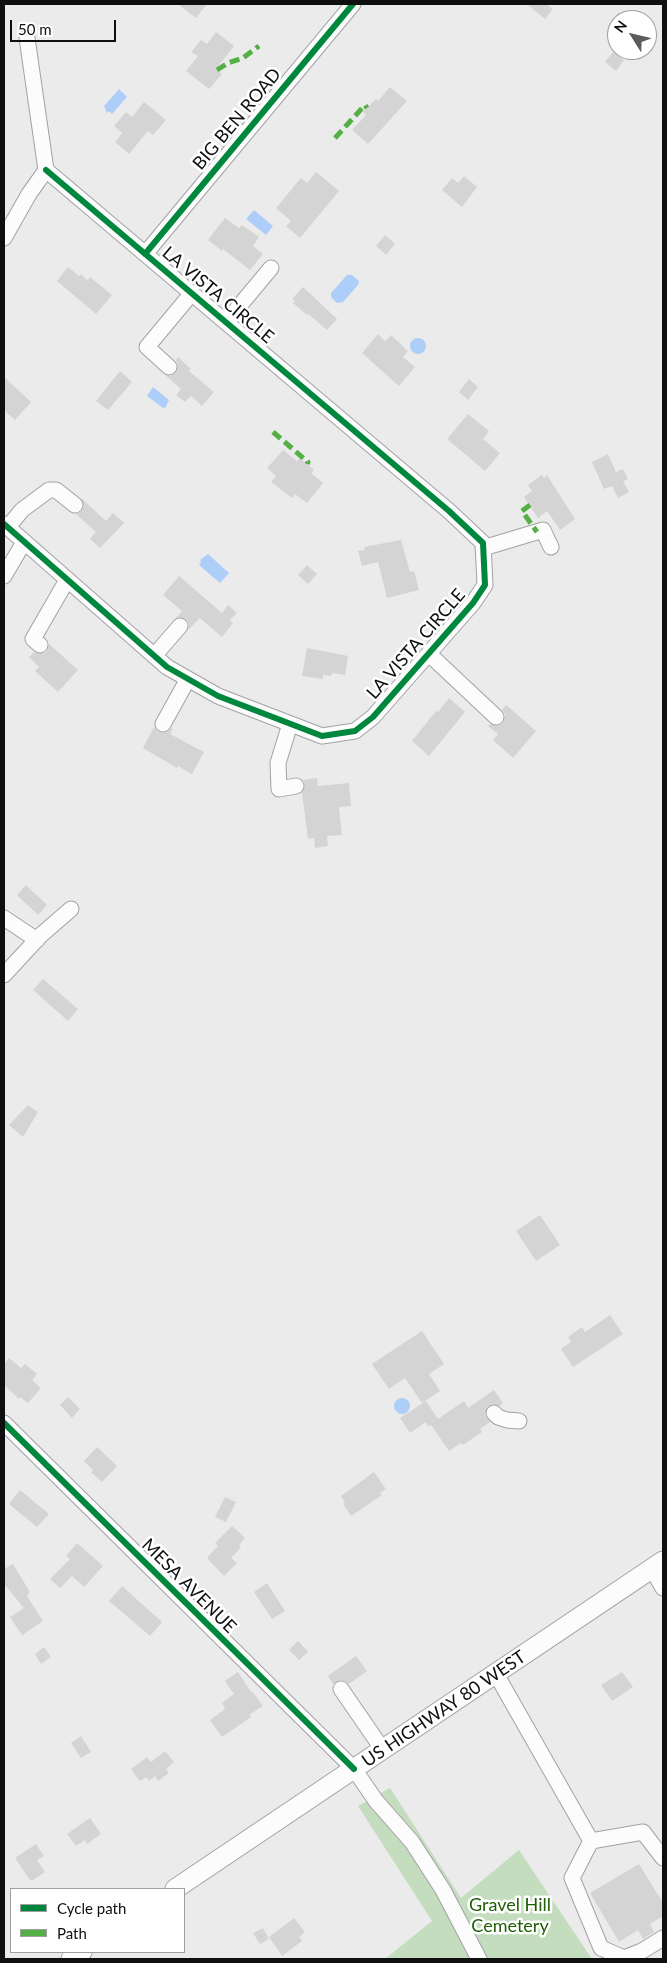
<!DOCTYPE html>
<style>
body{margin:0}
#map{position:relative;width:667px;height:1963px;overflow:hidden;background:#ebebec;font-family:Lato,sans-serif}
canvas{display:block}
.frame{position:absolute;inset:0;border:5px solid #0e0f0f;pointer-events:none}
.legend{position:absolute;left:10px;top:1888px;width:175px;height:65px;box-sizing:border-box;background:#fff;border:1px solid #9f9f9f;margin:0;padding:6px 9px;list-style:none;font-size:15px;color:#0e0f0f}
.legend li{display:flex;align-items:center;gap:10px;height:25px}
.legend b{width:25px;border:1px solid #9f9f9f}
.north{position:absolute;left:607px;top:10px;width:50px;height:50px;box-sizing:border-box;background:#fff;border:1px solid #9f9f9f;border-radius:50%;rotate:306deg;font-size:14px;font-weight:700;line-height:20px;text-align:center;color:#0e0f0f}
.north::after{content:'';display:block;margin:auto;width:18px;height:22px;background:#5b5c5c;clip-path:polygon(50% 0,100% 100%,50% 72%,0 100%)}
.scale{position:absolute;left:10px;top:20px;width:106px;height:22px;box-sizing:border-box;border:2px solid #0e0f0f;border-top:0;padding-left:6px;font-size:15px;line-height:18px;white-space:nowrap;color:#0e0f0f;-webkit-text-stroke:4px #fff;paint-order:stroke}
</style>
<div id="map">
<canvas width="667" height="1963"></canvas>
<div class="frame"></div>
<ul class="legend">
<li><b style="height:6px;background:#00873e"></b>Cycle path</li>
<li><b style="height:6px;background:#54b044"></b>Path</li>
</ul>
<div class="north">N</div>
<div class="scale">50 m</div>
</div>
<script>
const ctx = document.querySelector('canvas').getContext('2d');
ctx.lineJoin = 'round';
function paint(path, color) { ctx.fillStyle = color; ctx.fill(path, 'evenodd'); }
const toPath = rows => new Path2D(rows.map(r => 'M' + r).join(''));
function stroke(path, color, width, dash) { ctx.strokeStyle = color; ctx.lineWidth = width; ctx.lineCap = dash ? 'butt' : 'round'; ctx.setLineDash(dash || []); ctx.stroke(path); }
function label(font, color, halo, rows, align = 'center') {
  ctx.font = font + ' Lato,sans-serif'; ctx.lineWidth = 5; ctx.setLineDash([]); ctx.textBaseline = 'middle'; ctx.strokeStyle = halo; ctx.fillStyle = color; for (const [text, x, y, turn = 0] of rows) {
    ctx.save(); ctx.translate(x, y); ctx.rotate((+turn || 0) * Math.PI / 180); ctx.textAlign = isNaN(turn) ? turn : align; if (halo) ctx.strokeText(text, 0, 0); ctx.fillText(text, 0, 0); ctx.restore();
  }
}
paint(toPath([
 [390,1788,461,1898,519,1850,592,1959,385,1959,432,1921,358,1806]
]), '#c4ddbe');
paint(toPath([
 [119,89,127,97,112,114,109,111,107,113,104,106],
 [254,210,273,226,266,235,246,219],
 [347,275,352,275,359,281,358,285,343,302,337,303,331,297,331,293],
 '410 346a8 8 0 1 1 16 0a8 8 0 1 1-16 0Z',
 [153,387,169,400,166,407,163,408,147,396],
 [208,554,229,573,220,583,199,565,201,562,200,560],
 '394 1406a8 8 0 1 1 16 0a8 8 0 1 1-16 0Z'
]), '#accef9');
paint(toPath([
 [178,4,207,4,196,18],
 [527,4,546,4,553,9,545,19],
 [216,32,234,46,216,69,222,74,209,89,186,71,198,56,191,52,201,40,207,44],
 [613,52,624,60,616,71,605,62],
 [390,87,407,101,368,144,352,130,366,115,363,112,376,99,378,101],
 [144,102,166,120,153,135,148,131,129,154,115,142,122,133,114,126,126,112,132,117],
 [316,172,339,191,300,238,286,226,291,221,276,208,301,178,307,183],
 [464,176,477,187,462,207,442,190,452,178,458,183],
 [225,218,239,228,242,225,259,237,253,246,263,254,250,270,223,249,222,251,208,240],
 [385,235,395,244,386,255,376,246],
 [68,267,79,276,81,274,87,280,90,277,112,295,96,314,57,281],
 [303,287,337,319,327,330,308,314,307,315,293,303,295,301,292,299],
 [378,334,385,341,391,335,408,351,403,357,415,367,399,386,362,353],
 [178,357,191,369,189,371,214,392,202,406,191,396,185,402,176,395,181,389,165,375,171,376,176,373,178,365,176,360],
 [120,371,132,382,108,410,96,401],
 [4,377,31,402,15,420,4,410],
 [469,379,478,387,468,400,459,392],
 [468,414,489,431,483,439,500,453,485,471,447,439],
 [283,450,297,461,300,458,314,470,311,473,323,483,307,503,295,494,292,498,271,482,276,476,267,468],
 [608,454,616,472,623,469,628,479,623,481,629,492,618,498,612,486,604,489,592,462],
 [542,475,544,478,547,475,575,519,560,530,547,511,538,518,524,497,532,491,528,485],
 [81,498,106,521,113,513,124,523,100,548,90,539,96,532,76,514,82,511,84,507],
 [401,540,410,572,414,571,419,590,387,598,378,562,362,566,358,551,365,550,364,547],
 [307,565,317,574,308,584,298,575],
 [179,576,222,613,228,605,237,613,230,620,233,623,222,637,200,618,188,630,189,623,186,619,181,617,176,618,182,611,163,595],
 [49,644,78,670,58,692,35,671,39,667,29,657,34,652,44,654,47,651],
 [307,648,348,656,345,675,332,673,331,676,323,675,323,679,302,676],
 [449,698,465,712,429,756,412,741,436,711,438,712],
 [506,705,536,731,513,758,493,740,498,734,488,726,490,724,498,726,503,723,505,715,502,710],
 [154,727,158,732,163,733,168,732,172,728,173,729,170,734,204,752,192,774,178,766,177,768,143,748],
 [317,778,318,786,349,783,351,806,339,807,342,835,327,836,328,846,315,848,314,838,308,839,302,793,305,785,303,780],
 [26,885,47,905,38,915,17,895],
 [43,979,78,1009,68,1021,33,990],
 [28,1105,38,1112,23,1137,9,1125],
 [540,1215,560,1245,536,1261,516,1231],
 [610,1315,623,1334,573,1367,561,1349,571,1342,568,1337,582,1327,585,1332],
 [422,1331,444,1364,429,1374,440,1391,422,1403,405,1378,389,1389,372,1364],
 [9,1358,21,1368,25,1364,37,1374,32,1380,41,1388,28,1403,20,1397,19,1399,4,1385,4,1364],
 [494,1390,503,1403,500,1406,492,1404,487,1407,485,1415,490,1422,480,1429,482,1432,463,1445,461,1443,449,1451,431,1425,428,1426,426,1422,410,1433,400,1418,426,1401,438,1419,464,1401,468,1408],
 [68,1397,80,1409,72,1418,60,1405],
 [97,1447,117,1466,102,1482,91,1472,93,1470,84,1461],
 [374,1472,386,1489,380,1493,382,1495,351,1516,343,1504,345,1503,341,1496],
 [20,1490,49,1514,37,1527,9,1504],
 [225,1497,236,1502,226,1522,215,1517],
 [232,1526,245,1538,239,1545,241,1547,231,1558,237,1563,224,1576,207,1558,218,1546,215,1543],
 [77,1543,103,1566,84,1587,72,1576,60,1588,50,1579,70,1559,66,1556],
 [13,1564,30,1592,27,1596,43,1621,22,1635,10,1617,24,1608,4,1584,4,1569],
 [267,1583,285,1611,272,1619,254,1592],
 [122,1586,162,1622,150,1636,109,1601],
 [298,1641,308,1652,299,1660,289,1650],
 [44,1647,51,1657,41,1664,35,1654],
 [356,1656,367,1671,349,1684,341,1680,333,1684,328,1676],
 [238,1672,251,1692,252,1691,263,1706,249,1715,251,1717,222,1737,210,1720,225,1709,222,1703,234,1694,225,1681],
 [622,1672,633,1687,612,1701,601,1685],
 [81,1736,91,1752,81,1758,71,1743],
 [165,1751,174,1762,166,1769,169,1773,158,1781,155,1776,149,1781,146,1777,140,1781,131,1769,147,1757,151,1762],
 [90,1818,101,1834,87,1844,85,1840,76,1846,67,1834],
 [36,1844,44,1856,37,1860,45,1872,33,1880,30,1880,15,1858],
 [639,1864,663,1903,663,1916,650,1924,654,1932,643,1939,638,1930,619,1942,590,1893],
 [294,1918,305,1932,299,1937,302,1941,282,1956,269,1937],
 [263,1928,269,1939,260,1944,253,1933]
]), '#d4d4d4');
const minor = toPath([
 [27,38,46,170],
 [4,238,29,194,46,170],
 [145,254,353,4],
 [226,322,271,268],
 [169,367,147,347,192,293],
 [4,524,167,667,218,696,322,736,355,731,373,717,473,603,485,585,483,543,449,511,46,170],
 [8,527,22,510,49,490,56,490,75,505],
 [483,548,543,530,551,547],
 [4,576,24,542],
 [40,645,33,639,67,580],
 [429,654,496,717],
 [154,656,180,626],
 [163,724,188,679],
 [290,724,278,763,279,789,296,786],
 [4,918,37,940],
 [4,975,41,935,71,909],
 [494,1413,498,1417,507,1420,519,1421],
 [4,1423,354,1769,376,1801,412,1842,443,1890,479,1959],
 [652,1569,663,1588],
 [496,1674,591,1841],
 [341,1689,383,1750],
 [663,1858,643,1832,591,1841,572,1878,601,1948,624,1958,642,1951,663,1938]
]);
const major = toPath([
 [175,1889,663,1561],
 [71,1959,82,1952]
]);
stroke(minor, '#a2a2a3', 17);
stroke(major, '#a2a2a3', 21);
stroke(minor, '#fcfcfc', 15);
stroke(major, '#fcfcfc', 19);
stroke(toPath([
 [217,70,228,63,243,58,259,46],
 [335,138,365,105,367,108],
 [273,432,308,462,307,464],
 [530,505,522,511,537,532]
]), '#54b044', 5, [10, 5]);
stroke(toPath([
 [145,254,353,4],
 [4,524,167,667,218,696,322,736,355,731,373,717,473,603,485,585,483,543,449,511,46,170],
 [4,1423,354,1769]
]), '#00873e', 6);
label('18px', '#0e0f0f', '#fff', [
 ["BIG BEN ROAD",237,119,-50],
 ["LA VISTA CIRCLE",218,295,40],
 ["LA VISTA CIRCLE",416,644,-49],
 ["MESA AVENUE",189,1586,45],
 ["US HIGHWAY 80 WEST",444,1709,-34]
]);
label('18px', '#1e5e04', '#fff', [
 ["Gravel Hill",510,1905],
 ["Cemetery",510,1926]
]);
</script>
